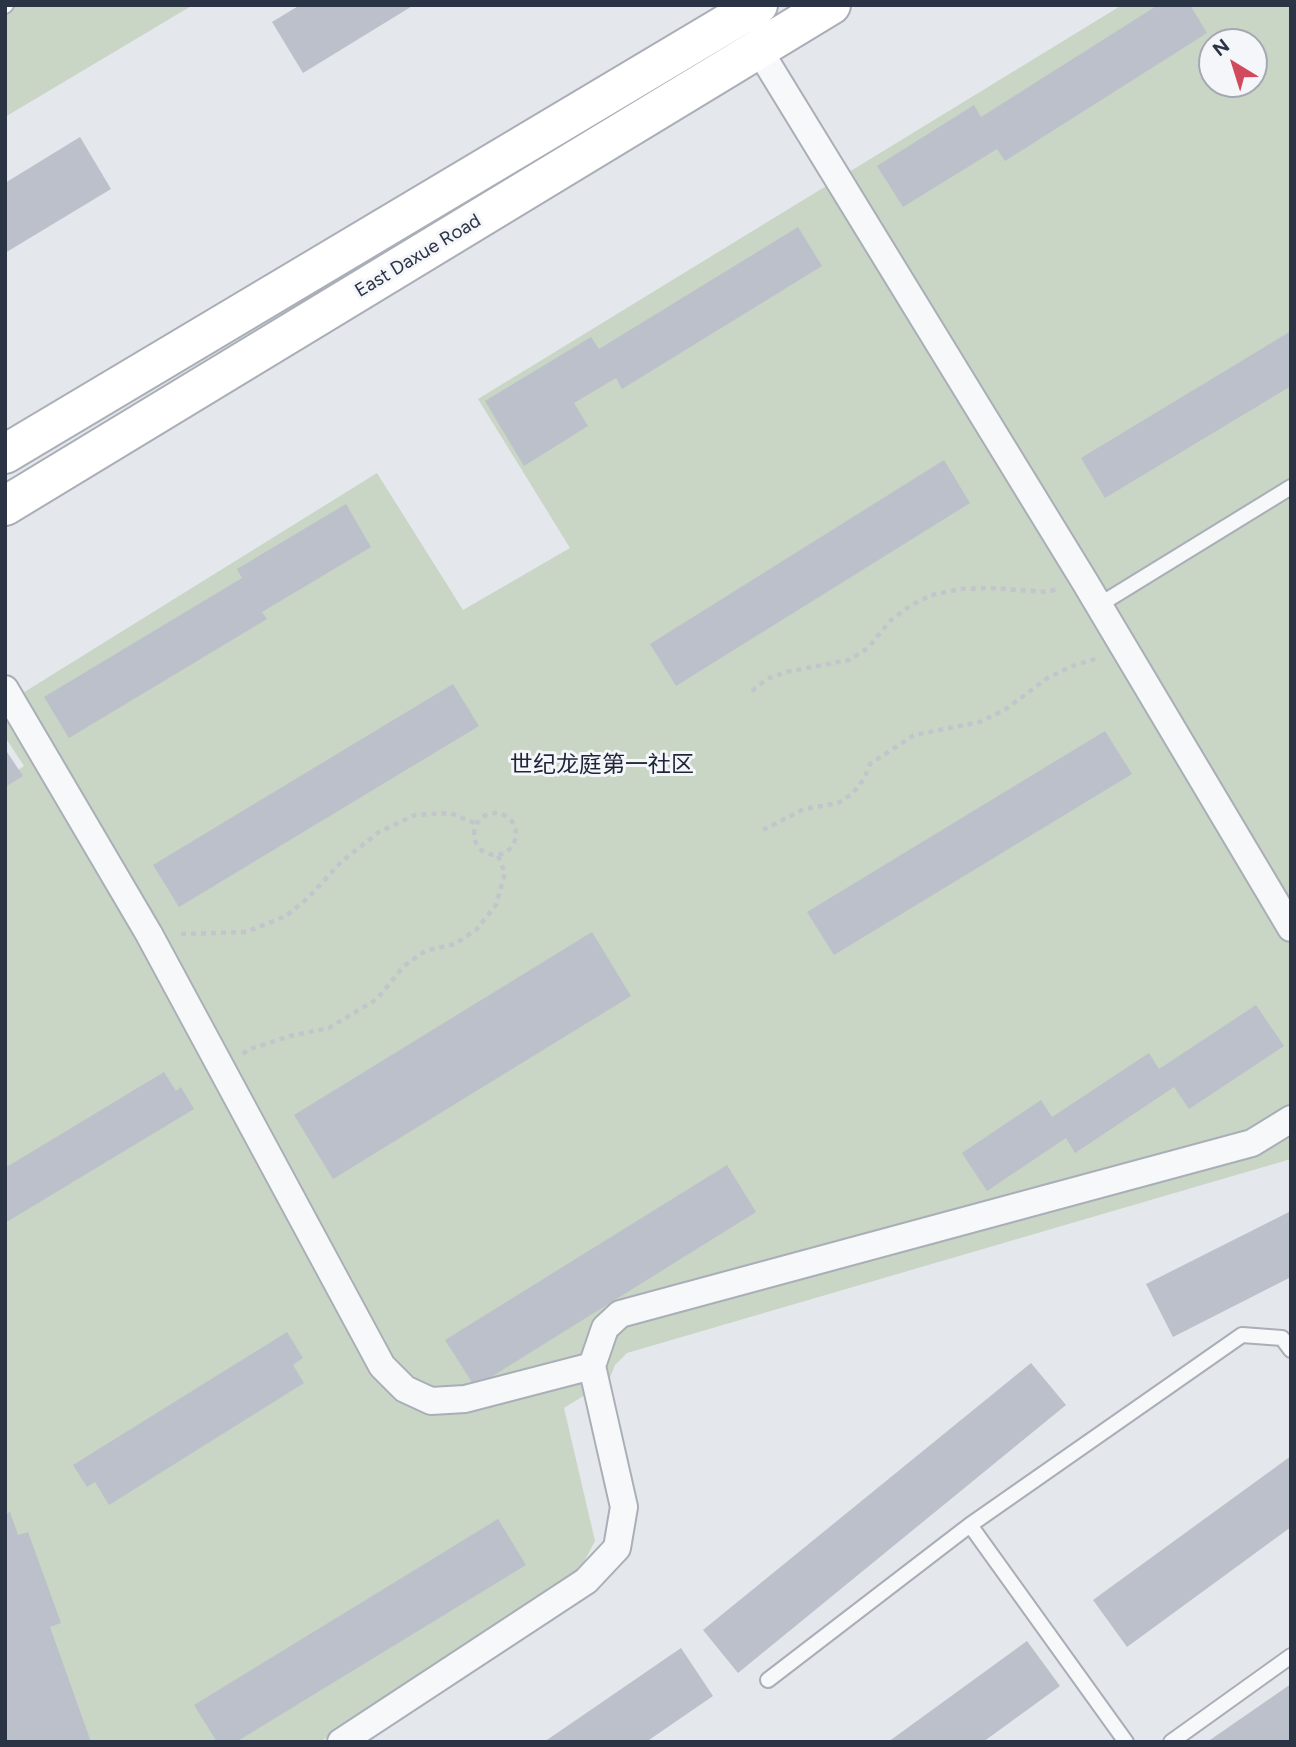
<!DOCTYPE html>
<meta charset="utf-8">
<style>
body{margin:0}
#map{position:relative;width:1296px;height:1747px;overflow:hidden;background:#e4e7ec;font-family:Figtree,sans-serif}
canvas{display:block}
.frame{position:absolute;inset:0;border:7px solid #2b3445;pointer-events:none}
.north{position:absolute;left:1198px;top:28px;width:70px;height:70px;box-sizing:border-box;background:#f4f6f9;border:2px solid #a4a8b1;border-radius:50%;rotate:322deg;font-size:19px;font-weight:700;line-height:28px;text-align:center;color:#2b3445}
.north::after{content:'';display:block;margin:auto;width:24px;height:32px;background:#d1495b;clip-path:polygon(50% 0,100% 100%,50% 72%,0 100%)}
</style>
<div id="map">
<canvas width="1296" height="1747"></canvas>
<div class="frame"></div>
<div class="north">N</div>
</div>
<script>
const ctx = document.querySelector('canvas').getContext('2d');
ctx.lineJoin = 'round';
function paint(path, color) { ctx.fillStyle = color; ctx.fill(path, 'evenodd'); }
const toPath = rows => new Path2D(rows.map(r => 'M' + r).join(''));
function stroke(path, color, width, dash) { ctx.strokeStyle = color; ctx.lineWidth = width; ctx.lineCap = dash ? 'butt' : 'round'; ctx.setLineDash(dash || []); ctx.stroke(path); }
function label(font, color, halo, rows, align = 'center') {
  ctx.font = font + ' Figtree,"Noto Sans SC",sans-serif'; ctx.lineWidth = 6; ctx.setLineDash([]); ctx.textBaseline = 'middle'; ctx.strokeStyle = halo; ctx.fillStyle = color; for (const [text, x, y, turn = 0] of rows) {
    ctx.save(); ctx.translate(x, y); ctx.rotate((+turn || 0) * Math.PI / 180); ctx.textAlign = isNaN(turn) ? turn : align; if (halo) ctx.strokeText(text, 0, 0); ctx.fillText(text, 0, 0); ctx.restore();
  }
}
paint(toPath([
 [5,5,193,5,5,117],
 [1122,5,1291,5,1291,1159,627,1353,615,1365,609,1380,564,1408,595,1541,575,1579,320,1742,64,1742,5,1560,5,778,24,766,5,737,5,704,377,473,463,610,570,548,478,399],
 [1212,42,1254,42,1254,84,1212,84]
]), '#c9d6c5');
paint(toPath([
 [300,5,414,5,303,73,272,22],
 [1158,5,1190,5,1207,33,1005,161,997,149,903,207,877,166,974,105,981,117],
 [80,137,111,189,5,253,5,183],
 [798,227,822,266,622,389,616,378,574,403,588,426,524,466,485,401,591,337,599,349],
 [1291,331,1291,386,1105,498,1081,458],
 [944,460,970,503,676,686,650,644],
 [346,504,371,547,262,612,267,619,69,738,44,697,242,578,237,569],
 [453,684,479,726,179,907,153,865],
 [1105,731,1132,774,834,955,807,912],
 [5,749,23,776,5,787],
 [592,932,631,996,333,1179,294,1115],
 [1256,1005,1284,1046,1189,1109,1174,1087,1075,1153,1066,1138,987,1191,962,1153,1041,1100,1052,1117,1149,1053,1159,1069],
 [164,1072,176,1091,181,1087,194,1109,5,1223,5,1168],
 [727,1165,756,1212,475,1387,445,1340],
 [1291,1211,1291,1277,1173,1337,1146,1284],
 [287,1332,303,1358,293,1365,304,1383,109,1505,95,1482,87,1487,73,1465],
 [1031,1363,1066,1405,738,1673,703,1630],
 [1291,1456,1291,1527,1127,1647,1093,1600],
 [10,1512,18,1535,28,1532,61,1623,50,1627,91,1742,5,1742,5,1514],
 [498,1519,526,1565,236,1742,217,1742,194,1705],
 [1027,1641,1060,1686,983,1742,888,1742],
 [681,1648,713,1696,646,1742,544,1742],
 [1291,1684,1291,1742,1207,1742]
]), '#bbc0ca');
const service = toPath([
 [5,6,6,5],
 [1099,605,1291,487],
 [768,1680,970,1525],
 [1126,1742,970,1525,1242,1335,1282,1338,1291,1350],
 [1171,1742,1291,1656]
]);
const minor = toPath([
 [759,50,1085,582,1291,928],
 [5,689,149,934,382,1366,405,1389,431,1401,465,1399,592,1366],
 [341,1742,586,1581,617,1548,624,1507,592,1366,605,1328,620,1314,1252,1143,1291,1119]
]);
const secondary = toPath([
 [5,454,758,5],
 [5,506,831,5]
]);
stroke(service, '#a9aeb7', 18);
stroke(minor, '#a9aeb7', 30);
stroke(secondary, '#a9aeb7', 42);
stroke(toPath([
 [752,691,767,679,786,672,849,660,868,648,890,621,910,606,931,595,961,589,990,588,1048,592,1057,589],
 '474 834a21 21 0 1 1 42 0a21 21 0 1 1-42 0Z',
 [763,830,804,809,838,803,852,794,864,779,870,764,914,735,980,722,1006,709,1046,679,1070,667,1098,658],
 [181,934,246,932,286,916,309,897,341,862,379,832,415,815,450,813,477,824],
 [243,1054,247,1050,290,1036,329,1028,377,999,404,966,425,951,455,944,476,930,496,905,505,873,498,855]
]), '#c2c5cb', 4.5, [5, 5]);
stroke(service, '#f7f8fa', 14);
stroke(minor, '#f7f8fa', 26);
stroke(secondary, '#fff', 38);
label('19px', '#2b3445', '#f4f6f9', [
 ["East Daxue Road",418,256,-31]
]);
label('23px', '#1d2536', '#f4f6f9', [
 ["世纪龙庭第一社区",602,765]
]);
</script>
